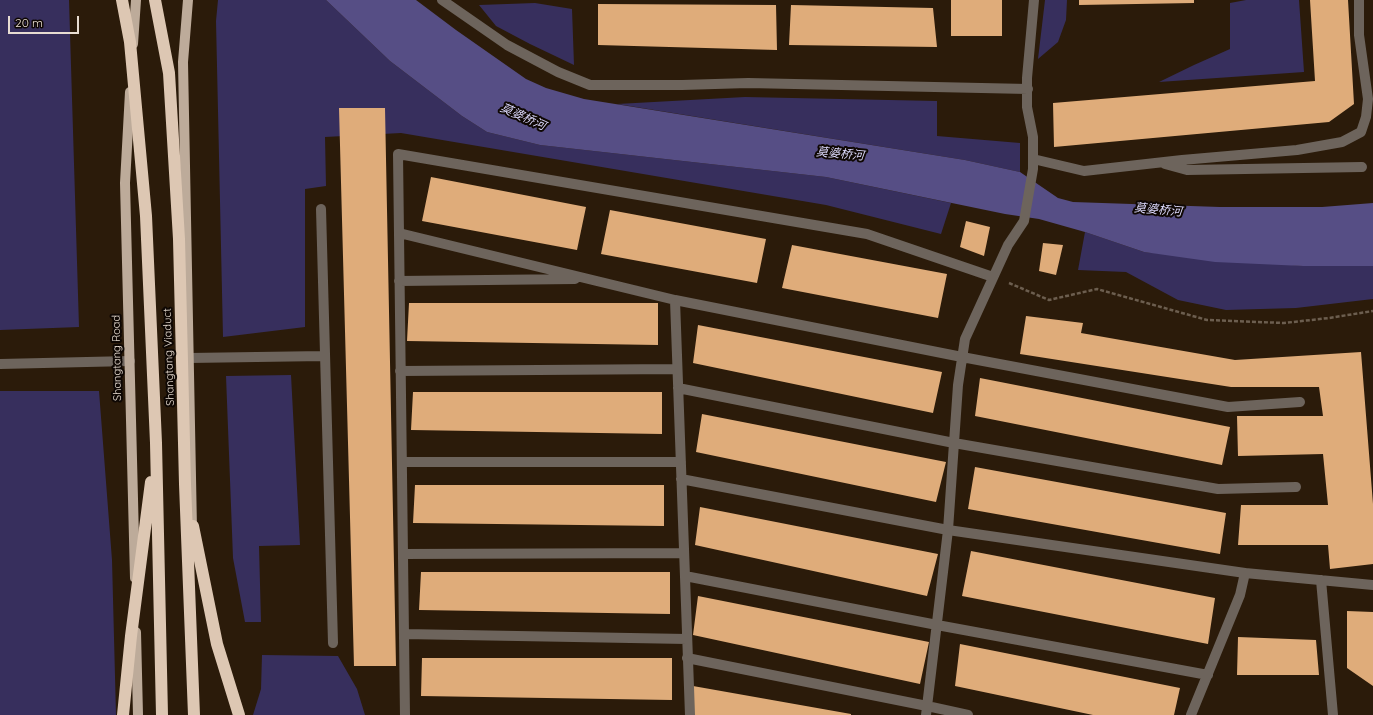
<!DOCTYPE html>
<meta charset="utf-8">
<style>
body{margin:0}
#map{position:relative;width:1373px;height:715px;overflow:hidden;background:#2b1b0a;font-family:Quicksand,sans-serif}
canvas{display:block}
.scale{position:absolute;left:8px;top:16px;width:71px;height:18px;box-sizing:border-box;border:2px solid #e8ddd2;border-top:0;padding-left:5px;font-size:12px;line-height:14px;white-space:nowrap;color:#e8ddd2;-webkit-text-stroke:3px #0e0703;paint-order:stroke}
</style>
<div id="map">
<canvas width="1373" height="715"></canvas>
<div class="scale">20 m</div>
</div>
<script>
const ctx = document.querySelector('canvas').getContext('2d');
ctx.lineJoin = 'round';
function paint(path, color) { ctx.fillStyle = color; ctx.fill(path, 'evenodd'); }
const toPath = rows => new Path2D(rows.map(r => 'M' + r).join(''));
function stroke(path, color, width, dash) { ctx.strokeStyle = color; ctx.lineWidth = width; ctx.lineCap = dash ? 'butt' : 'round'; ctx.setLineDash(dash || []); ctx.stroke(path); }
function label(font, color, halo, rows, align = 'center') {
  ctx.font = font + ' Quicksand,"Noto Sans SC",sans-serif'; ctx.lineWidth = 4; ctx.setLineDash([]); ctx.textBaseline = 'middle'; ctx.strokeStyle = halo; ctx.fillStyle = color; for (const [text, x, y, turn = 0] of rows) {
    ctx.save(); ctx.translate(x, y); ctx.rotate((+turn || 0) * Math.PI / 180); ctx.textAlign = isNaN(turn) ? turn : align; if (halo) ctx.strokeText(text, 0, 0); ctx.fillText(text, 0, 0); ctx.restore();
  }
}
paint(toPath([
 [0,0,69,0,79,327,0,330],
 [218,0,326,0,390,61,462,116,487,132,540,145,826,177,951,203,941,234,826,205,401,133,325,137,326,186,305,189,305,327,223,337,216,21],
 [1045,0,1067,0,1066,20,1058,42,1038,59],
 [1246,0,1299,0,1304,72,1159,82,1194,65,1230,49,1230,3],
 [535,3,572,9,574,65,530,44,496,26,479,5],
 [745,97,937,101,937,136,1020,143,1020,172,965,160,617,104],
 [1085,232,1144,252,1303,266,1373,266,1373,299,1296,308,1226,310,1178,300,1126,272,1078,270],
 [291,375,300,545,259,546,261,622,245,622,233,558,226,376],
 [0,391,99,391,112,560,116,715,0,715],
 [262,655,338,656,357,689,365,715,253,715,261,689]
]), '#372f5d');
paint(toPath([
 [326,0,416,0,456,30,526,79,546,88,584,99,965,160,1020,172,1058,198,1073,202,1220,207,1322,207,1373,203,1373,266,1303,266,1215,262,1144,252,1085,232,1039,219,1005,214,826,177,540,145,487,132,462,116,390,61]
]), '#564e85');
paint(toPath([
 [951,0,1002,0,1002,36,951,36],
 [1079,0,1194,0,1194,3,1079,5],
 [1310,0,1348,0,1354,104,1329,122,1054,147,1053,103,1315,81],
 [598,4,776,5,777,50,598,45],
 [791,5,933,8,937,47,789,45],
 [339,108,385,108,396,666,354,666],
 [431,177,586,207,577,250,422,221],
 [610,210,766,239,757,283,601,254],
 [966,221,990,227,984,256,960,247],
 [1043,243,1063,245,1056,275,1039,271],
 [792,245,947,274,938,318,782,288],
 [409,303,658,303,658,345,407,341],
 [1026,316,1083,323,1081,333,1235,360,1361,352,1373,504,1373,564,1330,569,1328,545,1238,545,1241,505,1328,505,1323,454,1238,456,1237,416,1323,416,1319,387,1231,387,1020,354],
 [698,325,942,372,933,413,693,363],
 [980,378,1230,427,1222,465,975,416],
 [413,392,662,392,662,434,411,430],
 [702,414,946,462,936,502,696,452],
 [975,467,1226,513,1220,554,968,509],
 [415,485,664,485,664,526,413,523],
 [700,507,938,554,927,596,695,545],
 [971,551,1215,598,1208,644,962,596],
 [421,572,670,572,670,614,419,610],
 [698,596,929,642,920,684,693,635],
 [1347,611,1373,612,1373,686,1347,668],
 [1238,637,1316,640,1319,675,1237,675],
 [960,644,1180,688,1174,715,1093,715,955,686],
 [422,658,672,658,672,700,421,696],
 [693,686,851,714,851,715,688,715]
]), '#dfac7a');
stroke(toPath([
 [1009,283,1049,300,1097,289,1207,320,1284,323,1329,318,1373,311]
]), '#6c5e4f', 2.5, [4, 2]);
stroke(toPath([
 [442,0,507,45,558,72,590,85,682,85,748,83,1028,89],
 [1034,0,1027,78,1027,107,1033,137,1033,159,1084,171,1182,160,1297,150,1342,142,1361,132,1366,117,1368,99,1359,35,1359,0],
 [1165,164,1187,170,1362,167],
 [321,209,333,643],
 [399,233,675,300,962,357,1228,407,1300,402],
 [399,281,575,279],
 [675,300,690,715],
 [189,358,324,356],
 [0,364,130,361],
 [400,371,677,369],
 [678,388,954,443,1218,489,1296,487],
 [402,462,681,462],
 [681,479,948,530,1245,573,1373,585],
 [403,554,684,553],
 [685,576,937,625,1208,675],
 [1321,580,1333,715],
 [404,634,687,639],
 [687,658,927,706,968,715],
 [405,715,398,154,867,234,993,277],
 [926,715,948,530,958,385,965,339,1008,245,1024,221,1033,169,1033,159],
 [1191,715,1240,595,1245,573]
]), '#6d645c', 10);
stroke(toPath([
 [188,0,183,62,192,529],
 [133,44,136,0],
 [130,92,125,183,135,578],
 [136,632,138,715]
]), '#bdab9a', 10);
stroke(toPath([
 [122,0,130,42,146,216,156,443,162,715],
 [155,0,169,73,179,239,185,484,194,715],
 [193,526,217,644,239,715],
 [123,715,131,636,151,482]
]), '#ddc7b3', 12);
label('11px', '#e8ddd2', '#0e0703', [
 ["Shangtang Viaduct",169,357,-92],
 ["Shangtang Road",117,358,-91]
]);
label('italic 12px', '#dddafd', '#0e0703', [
 ["莫婆桥河",523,117,24],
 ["莫婆桥河",840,154,5],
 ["莫婆桥河",1158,210,5]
]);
</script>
